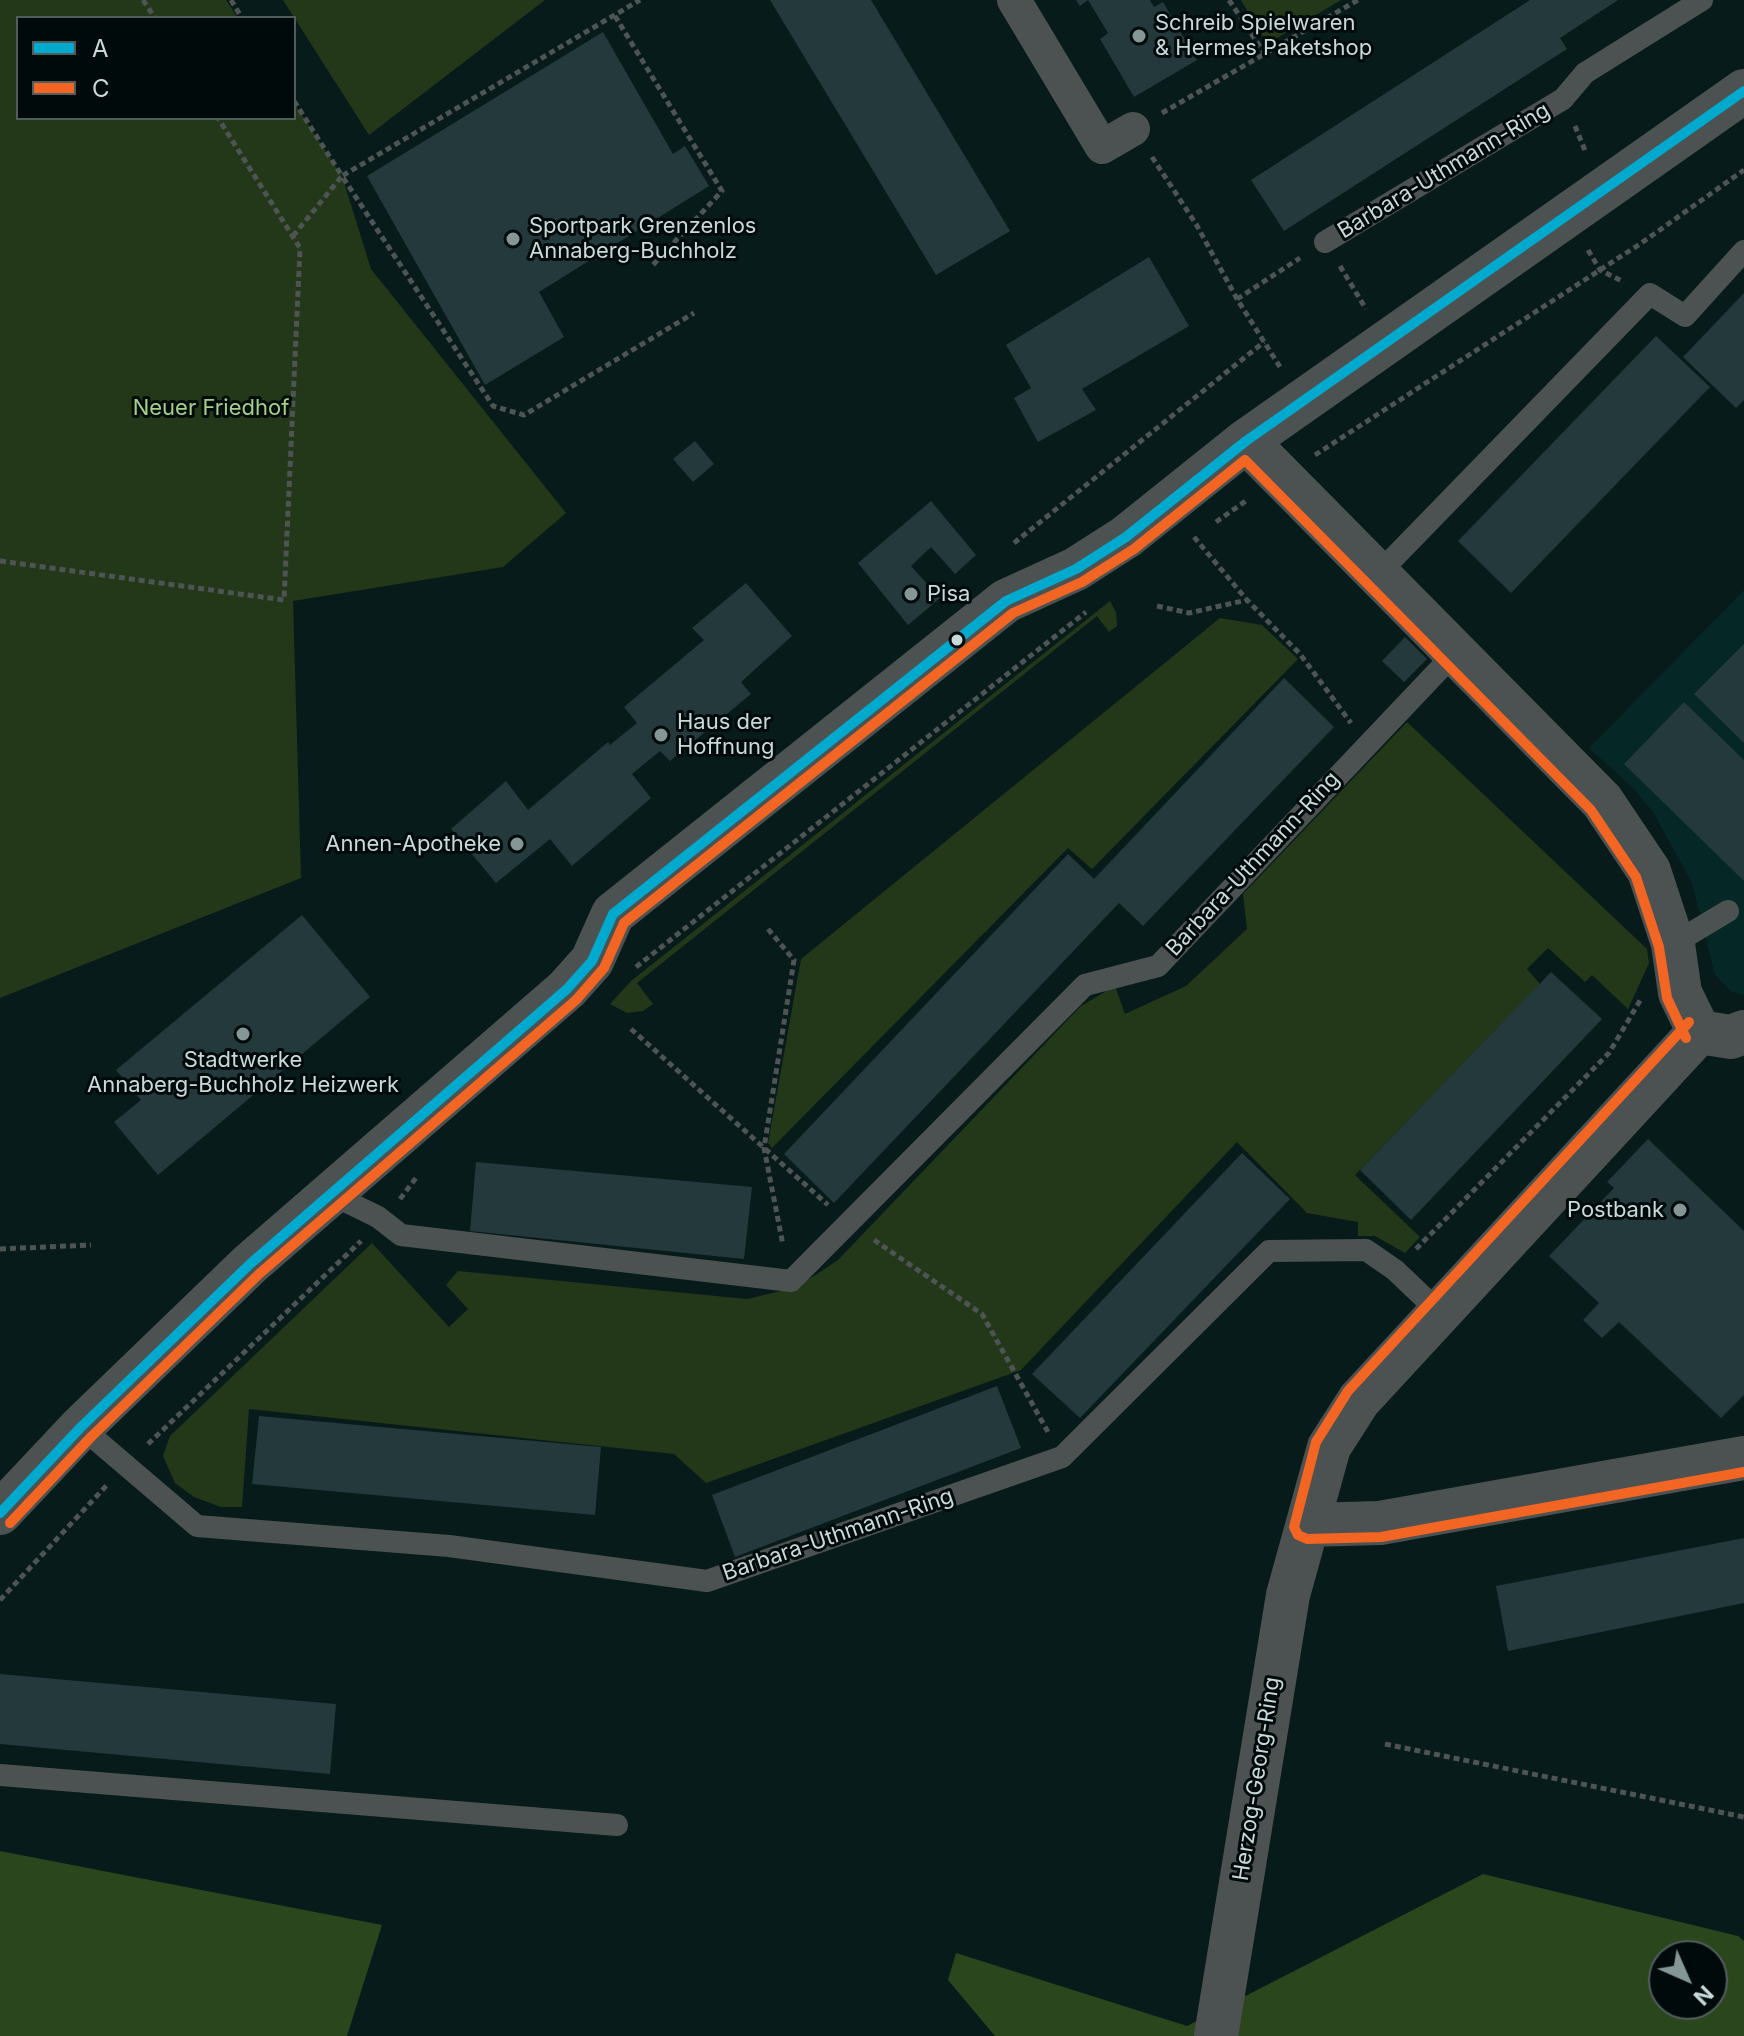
<!DOCTYPE html>
<style>
body{margin:0}
#map{position:relative;width:1744px;height:2036px;overflow:hidden;background:#081b1b;font-family:Inter,sans-serif}
canvas{display:block}
.legend{position:absolute;left:16px;top:16px;width:280px;height:104px;box-sizing:border-box;background:#010a0a;border:2px solid #505d5d;margin:0;padding:10px 14px;list-style:none;font-size:24px;color:#c7dad9}
.legend li{display:flex;align-items:center;gap:16px;height:40px}
.legend b{width:40px;border:2px solid #505d5d}
.north{position:absolute;left:1648px;top:1940px;width:80px;height:80px;box-sizing:border-box;background:#010a0a;border:2px solid #505d5d;border-radius:50%;rotate:135deg;font-size:22px;font-weight:700;line-height:32px;text-align:center;color:#c7dad9}
.north::after{content:'';display:block;margin:auto;width:28px;height:36px;background:#849796;clip-path:polygon(50% 0,100% 100%,50% 72%,0 100%)}
</style>
<div id="map">
<canvas width="1744" height="2036"></canvas>
<ul class="legend">
<li><b style="height:10px;background:#00a9ce"></b>A</li>
<li><b style="height:10px;background:#f26522"></b>C</li>
</ul>
<div class="north">N</div>
</div>
<script>
const ctx = document.querySelector('canvas').getContext('2d');
ctx.lineJoin = 'round';
function paint(path, color) { ctx.fillStyle = color; ctx.fill(path, 'evenodd'); }
const toPath = rows => new Path2D(rows.map(r => 'M' + r).join(''));
function stroke(path, color, width, dash) { ctx.strokeStyle = color; ctx.lineWidth = width; ctx.lineCap = dash ? 'butt' : 'round'; ctx.setLineDash(dash || []); ctx.stroke(path); }
function label(font, color, halo, rows, align = 'center') {
  ctx.font = font + ' Inter,sans-serif'; ctx.lineWidth = 6; ctx.setLineDash([]); ctx.textBaseline = 'middle'; ctx.strokeStyle = halo; ctx.fillStyle = color; for (const [text, x, y, turn = 0] of rows) {
    ctx.save(); ctx.translate(x, y); ctx.rotate((+turn || 0) * Math.PI / 180); ctx.textAlign = isNaN(turn) ? turn : align; if (halo) ctx.strokeText(text, 0, 0); ctx.fillText(text, 0, 0); ctx.restore();
  }
}
paint(toPath([
 [1744,590,1744,995,1732,992,1715,975,1692,883,1653,812,1634,789,1589,748]
]), '#052726');
paint(toPath([
 [0,0,226,0,238,18,18,18,18,118,294,118,294,103,342,176,371,269,566,513,503,567,293,601,301,878,0,998],
 [283,0,545,0,369,135],
 [1241,0,1341,0,1267,44],
 [1110,601,1116,612,1117,626,1109,632,1097,616,637,983,653,1004,643,1011,627,1013,610,1004,631,981],
 [1220,618,1262,625,1298,659,1092,869,1068,848,772,1148,768,1143,801,959],
 [1407,722,1647,949,1649,963,1628,1009,1592,975,1585,982,1548,948,1527,969,1540,984,1355,1175,1420,1237,1405,1253,1375,1236,1358,1236,1358,1222,1307,1213,1237,1142,1021,1370,706,1483,674,1454,249,1409,242,1507,221,1507,194,1497,175,1483,163,1456,170,1436,372,1243,449,1327,468,1309,446,1285,458,1271,747,1299,789,1289,814,1276,838,1260,1081,1006,1115,986,1125,1014,1186,986,1247,929,1243,894]
]), '#233819');
paint(toPath([
 [0,1851,382,1925,347,2036,0,2036],
 [1483,1874,1738,1936,1744,1941,1744,2036,995,2036,948,1980,956,1953,1187,2026],
 [1664,1956,1712,1956,1712,2004,1664,2004]
]), '#2a461d');
paint(toPath([
 [770,0,871,0,1010,231,936,275],
 [1076,0,1150,0,1154,7,1163,2,1197,60,1134,97,1100,39,1108,33,1088,0,1080,6],
 [1530,0,1618,0,1560,38,1567,49,1284,231,1251,180],
 [603,32,673,154,685,146,709,186,539,292,564,337,485,385,367,176],
 [1149,257,1189,326,1082,389,1096,410,1038,442,1014,398,1031,388,1006,345],
 [1744,293,1744,400,1736,408,1683,357],
 [1656,336,1710,387,1511,593,1458,541],
 [695,441,714,464,693,482,673,459],
 [931,501,976,555,955,574,931,547,911,566,940,598,908,625,858,563],
 [746,583,792,636,741,682,751,694,670,761,660,751,632,774,651,798,572,866,550,839,496,883,451,829,506,781,528,810,608,742,610,745,637,723,624,707,704,640,692,628],
 [1405,637,1427,659,1404,682,1382,661],
 [1744,644,1744,743,1694,694],
 [1284,678,1334,727,1143,926,1119,903,834,1203,784,1154,1068,854,1094,879],
 [1684,702,1744,760,1744,881,1624,764],
 [302,915,370,997,158,1175,114,1122,141,1100,116,1070],
 [1551,972,1602,1019,1411,1220,1360,1170],
 [1648,1139,1744,1231,1744,1395,1721,1418,1619,1322,1602,1338,1583,1320,1599,1303,1549,1256,1614,1188,1607,1182],
 [1242,1153,1290,1199,1080,1418,1032,1374],
 [476,1162,752,1187,744,1259,470,1231],
 [997,1386,1021,1448,735,1557,712,1495],
 [259,1416,601,1447,595,1515,252,1484],
 [1744,1538,1744,1603,1508,1651,1496,1586],
 [0,1674,336,1704,330,1774,0,1744]
]), '#24393c');
stroke(toPath([
 [143,0,155,18],
 [231,0,242,18],
 [1229,0,1265,54],
 [615,16,722,191,653,265],
 [294,101,342,176,640,0],
 [1162,113,1358,0],
 [1575,126,1586,153],
 [1152,157,1196,224,1237,299,1280,367],
 [293,236,342,176,493,406,524,415,694,313],
 [1588,250,1600,270,1624,282],
 [1340,266,1366,309],
 [1237,299,1300,258],
 [1315,455,1640,244,1744,170],
 [1216,522,1247,500],
 [1194,537,1247,600,1300,654,1351,723],
 [1014,543,1264,342],
 [0,561,284,600,300,248,218,118],
 [1157,606,1189,613,1247,600],
 [768,929,794,960,764,1148,783,1245],
 [636,967,1086,612],
 [631,1029,828,1205],
 [400,1199,416,1178],
 [874,1240,982,1314,1048,1432],
 [0,1249,91,1245],
 [1416,1249,1609,1053,1641,999],
 [148,1444,361,1241],
 [0,1600,107,1485],
 [1385,1744,1744,1817]
]), '#4d5453', 5, [6, 4]);
stroke(toPath([
 [1325,242,1563,99,1585,73,1702,0],
 [1376,576,1650,294,1685,316,1744,251],
 [1673,944,1728,911],
 [329,1193,378,1217,401,1235,791,1281,1085,985,1158,966,1455,653],
 [81,1427,197,1526,449,1546,707,1581,1062,1457,1269,1251,1366,1250,1395,1270,1439,1312],
 [0,1775,617,1825]
]), '#4c5251', 22);
stroke(toPath([
 [1014,0,1102,147,1133,129]
]), '#4c5251', 34);
stroke(toPath([
 [1246,441,1602,801,1649,871,1673,944,1680,993,1699,1032],
 [1699,1032,1731,1037,1744,1032],
 [0,1513,81,1427,250,1264,567,989,592,961,613,914,1006,601,1076,569,1126,537,1246,441,1744,91],
 [1308,1525,1380,1523,1744,1458],
 [1216,2036,1288,1595,1329,1447,1359,1400,1699,1032]
]), '#4c5251', 44);
stroke(toPath([
 [0,1513,81,1427,250,1264,567,989,592,961,613,914,1006,601,1076,569,1126,537,1246,441,1744,91]
]), '#00a9ce', 10);
stroke(toPath([
 [1689,1022,1348,1391,1316,1442,1294,1527,1298,1535,1307,1539,1381,1537,1744,1472],
 [10,1523,91,1437,259,1274,576,1000,604,968,624,923,1013,613,1082,582,1134,549,1245,460,1591,810,1636,877,1659,947,1667,998,1686,1038]
]), '#f26522', 10);
for (const [x, y, r, color] of [
 [1139,36,8,"#849796"],
 [513,239,8,"#849796"],
 [911,594,8,"#849796"],
 [957,640,7,"#c7dad9"],
 [661,735,8,"#849796"],
 [517,844,8,"#849796"],
 [243,1034,8,"#849796"],
 [1680,1210,8,"#849796"]
]) { const dot = new Path2D(); dot.arc(x, y, r, 0, 2 * Math.PI); ctx.fillStyle = color; ctx.fill(dot); stroke(dot, '#010a0a', 3); }
label('22px', '#c7dad9', '#010a0a', [
 ["Schreib Spielwaren",1155,23],
 ["& Hermes Paketshop",1155,48],
 ["Sportpark Grenzenlos",529,226],
 ["Annaberg-Buchholz",529,251],
 ["Pisa",927,594],
 ["Haus der",677,722],
 ["Hoffnung",677,747],
 ["Annen-Apotheke",501,844,"right"],
 ["Stadtwerke",243,1060,"center"],
 ["Annaberg-Buchholz Heizwerk",243,1085,"center"],
 ["Postbank",1664,1210,"right"]
], 'left');
label('22px', '#c7dad9', '#010a0a', [
 ["Barbara-Uthmann-Ring",1444,171,-31],
 ["Barbara-Uthmann-Ring",1253,864,-47],
 ["Barbara-Uthmann-Ring",838,1535,-19],
 ["Herzog-Georg-Ring",1257,1779,-81]
]);
label('22px', '#a1d086', '#010a0a', [
 ["Neuer Friedhof",211,408]
]);
</script>
